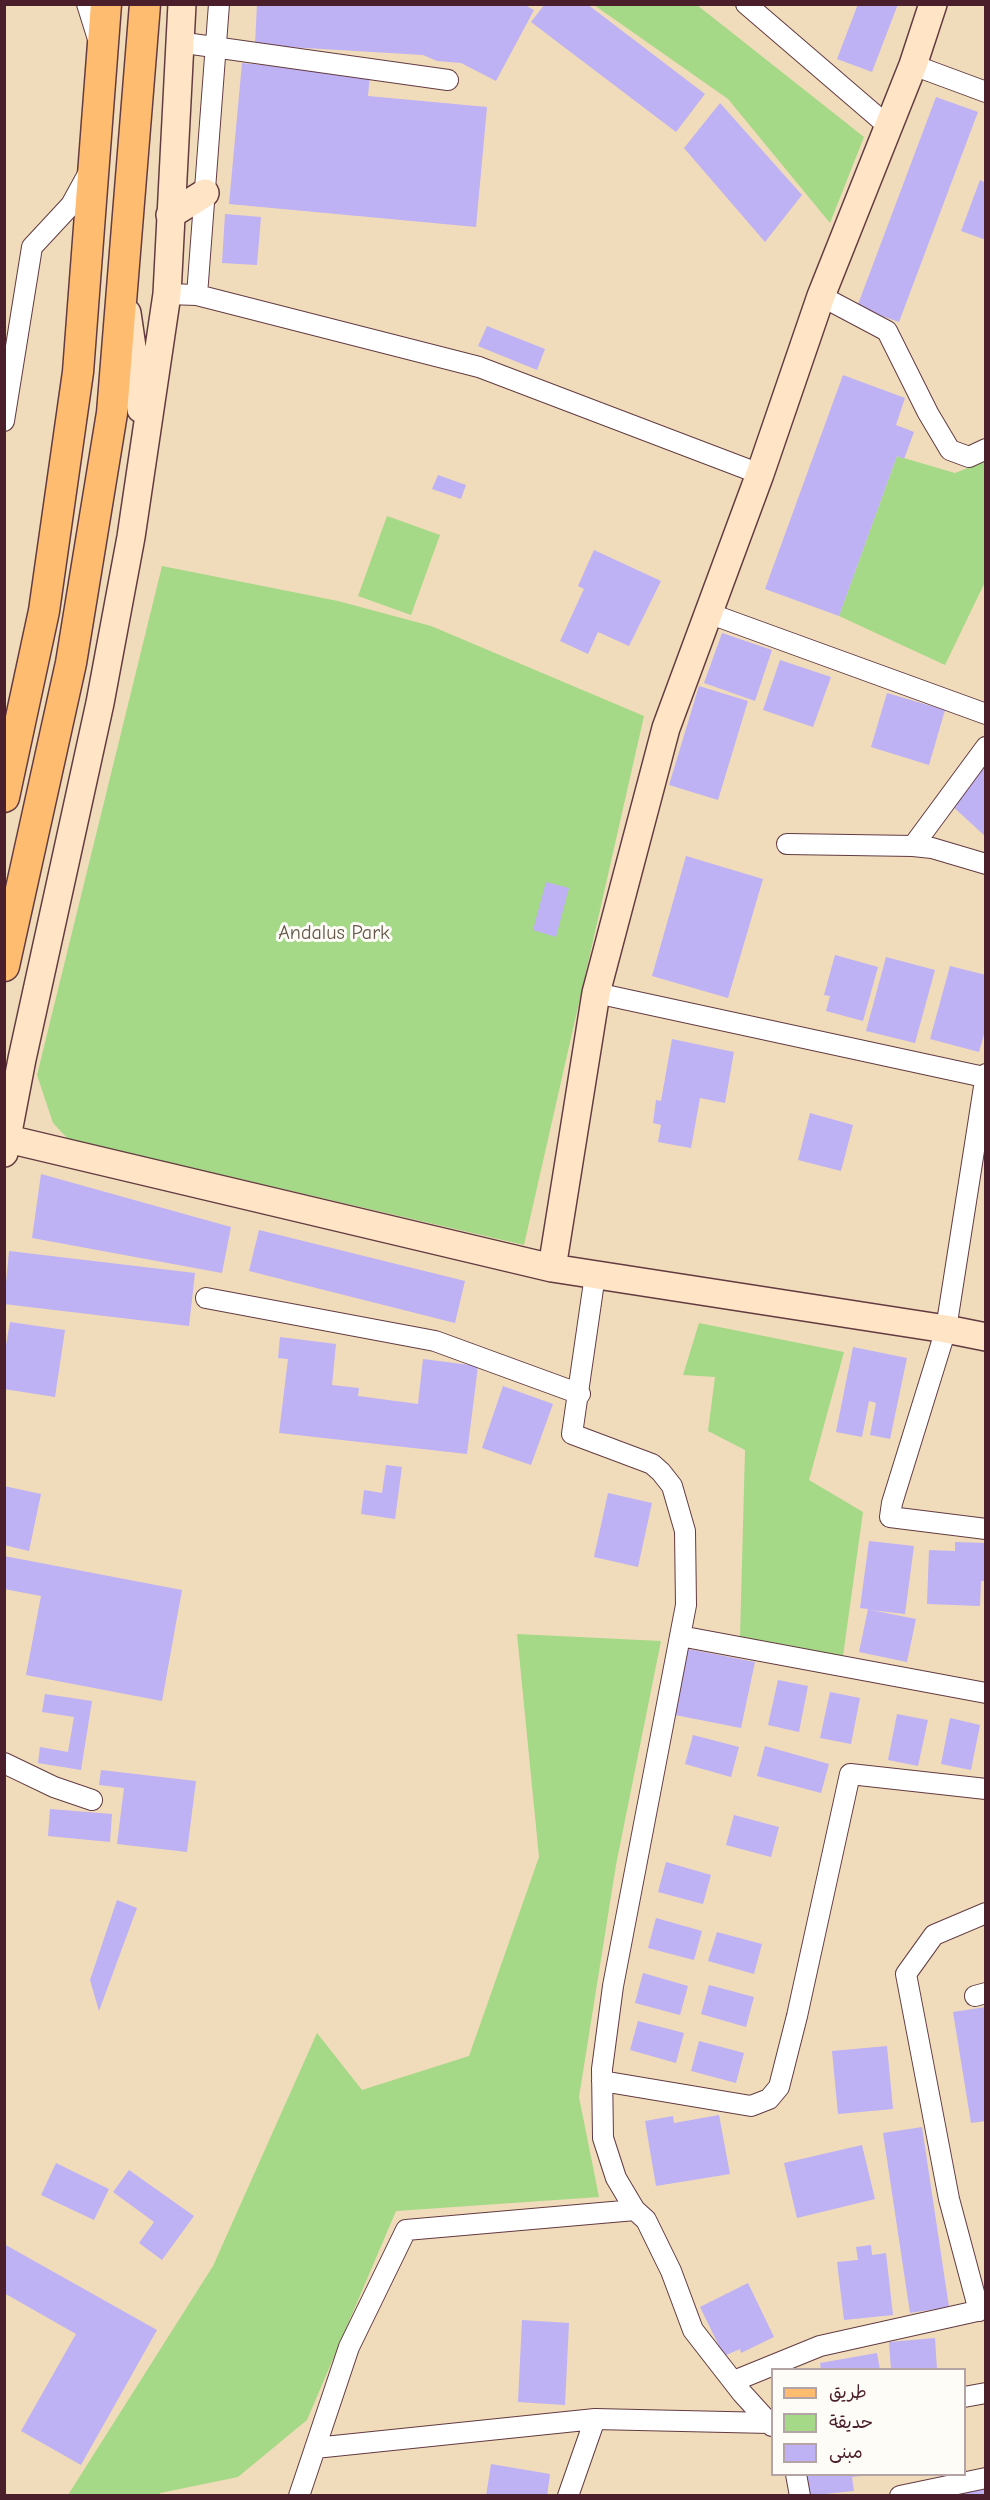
<!DOCTYPE html>
<meta charset="utf-8">
<style>
body{margin:0}
#map{position:relative;width:990px;height:2500px;overflow:hidden;background:#f0dcbb;font-family:"Comic Neue","Playpen Sans Arabic",sans-serif}
canvas{display:block}
.frame{position:absolute;inset:0;border:6px solid #4a1f2b;pointer-events:none}
.legend{position:absolute;left:771px;top:2368px;width:195px;height:108px;box-sizing:border-box;background:#fdfcf7;border:2px solid #b5a4a5;margin:0;padding:8px 10px;list-style:none;font-size:18px;color:#4a1f2b}
.legend li{display:flex;align-items:center;gap:12px;height:30px}
.legend b{width:30px;border:2px solid #b5a4a5}
</style>
<div id="map">
<canvas width="990" height="2500"></canvas>
<div class="frame"></div>
<ul class="legend">
<li><b style="height:8px;background:#febc70"></b>طريق</li>
<li><b style="height:16px;background:#a5d887"></b>حديقة</li>
<li><b style="height:16px;background:#beb1f4"></b>مبنى</li>
</ul>
</div>
<script>
const ctx = document.querySelector('canvas').getContext('2d');
ctx.lineJoin = 'round';
function paint(path, color) { ctx.fillStyle = color; ctx.fill(path, 'evenodd'); }
const toPath = rows => new Path2D(rows.map(r => 'M' + r).join(''));
function stroke(path, color, width, dash) { ctx.strokeStyle = color; ctx.lineWidth = width; ctx.lineCap = dash ? 'butt' : 'round'; ctx.setLineDash(dash || []); ctx.stroke(path); }
function label(font, color, halo, rows, align = 'center') {
  ctx.font = font + ' "Comic Neue",sans-serif'; ctx.lineWidth = 6; ctx.setLineDash([]); ctx.textBaseline = 'middle'; ctx.strokeStyle = halo; ctx.fillStyle = color; for (const [text, x, y, turn = 0] of rows) {
    ctx.save(); ctx.translate(x, y); ctx.rotate((+turn || 0) * Math.PI / 180); ctx.textAlign = isNaN(turn) ? turn : align; if (halo) ctx.strokeText(text, 0, 0); ctx.fillText(text, 0, 0); ctx.restore();
  }
}
paint(toPath([
 [594,5,697,5,864,137,830,223,728,99],
 [897,456,955,473,985,461,985,582,945,665,839,616],
 [387,516,440,535,411,615,358,596],
 [162,566,338,601,431,626,644,716,524,1245,68,1139,53,1123,37,1075],
 [699,1323,844,1352,809,1480,863,1512,843,1656,740,1638,745,1450,708,1431,715,1377,683,1375],
 [517,1634,661,1641,616,1865,579,2097,599,2197,396,2211,307,2420,238,2477,160,2493,159,2495,68,2495,213,2266,317,2033,362,2090,469,2056,539,1857]
]), '#a5d887');
paint(toPath([
 [257,4,523,4,534,10,496,81,461,63,437,61,423,55,255,45],
 [545,4,587,4,705,94,676,132,531,22],
 [858,4,898,4,872,72,837,59],
 [242,63,370,75,368,96,487,107,476,227,229,204],
 [936,97,978,112,899,322,857,307],
 [720,103,802,195,765,242,684,148],
 [980,180,986,183,986,240,961,231],
 [225,214,261,217,257,265,222,263],
 [487,326,545,349,537,370,478,346],
 [843,375,905,398,896,425,914,432,904,459,897,456,839,616,765,589],
 [438,475,466,485,461,499,432,489],
 [594,550,661,581,629,646,598,632,588,654,560,641,584,589,578,586],
 [722,633,772,650,755,701,704,683],
 [780,660,831,677,813,727,763,710],
 [699,686,748,701,718,800,669,785],
 [887,693,945,710,929,765,871,747],
 [983,767,986,769,986,837,949,803],
 [686,856,763,879,728,998,652,976],
 [546,882,569,888,556,937,533,930],
 [835,955,878,967,863,1021,826,1011,830,996,824,995],
 [886,957,935,970,915,1043,866,1031],
 [950,966,986,975,986,1027,979,1052,930,1039],
 [672,1039,734,1052,725,1103,700,1098,691,1148,658,1142,661,1125,653,1123,656,1100,661,1101],
 [810,1113,853,1125,841,1171,798,1160],
 [41,1174,231,1227,222,1273,32,1238],
 [259,1230,465,1281,455,1323,249,1271],
 [9,1251,195,1273,189,1326,4,1304],
 [10,1322,65,1330,55,1397,4,1389,4,1356],
 [280,1337,336,1344,332,1385,359,1388,358,1396,418,1404,423,1359,478,1366,467,1454,279,1433,288,1359,278,1358],
 [853,1347,907,1358,890,1439,870,1435,876,1403,869,1401,862,1437,836,1432],
 [503,1386,553,1404,531,1465,482,1448],
 [386,1465,402,1467,395,1519,361,1514,364,1490,382,1493],
 [4,1486,41,1494,29,1551,4,1545],
 [608,1493,652,1503,638,1567,594,1557],
 [869,1541,914,1546,905,1614,871,1610,916,1619,907,1662,859,1652,868,1609,860,1608],
 [955,1542,986,1543,986,1581,981,1581,980,1606,927,1604,929,1550,955,1551],
 [4,1556,182,1590,162,1701,26,1675,41,1596,4,1589],
 [683,1648,755,1662,741,1728,670,1714],
 [778,1680,808,1686,799,1732,768,1725],
 [830,1692,860,1698,851,1744,820,1738],
 [45,1694,92,1701,81,1770,38,1763,40,1747,68,1752,74,1717,42,1712],
 [897,1714,928,1720,918,1766,888,1760],
 [950,1718,980,1725,971,1770,941,1764],
 [693,1735,739,1747,731,1777,685,1764],
 [765,1746,829,1764,821,1793,757,1776],
 [101,1770,196,1781,187,1852,117,1844,124,1788,99,1785],
 [50,1809,112,1814,110,1842,48,1836],
 [734,1815,779,1827,771,1857,726,1845],
 [666,1862,711,1875,703,1904,658,1892],
 [117,1900,137,1908,99,2011,90,1980],
 [656,1918,702,1931,694,1960,648,1948],
 [717,1932,762,1944,754,1974,708,1961],
 [643,1973,688,1986,680,2015,635,2003],
 [709,1985,754,1997,746,2027,701,2014],
 [986,2007,986,2121,971,2123,953,2012],
 [638,2021,684,2033,676,2063,630,2050],
 [699,2041,744,2053,736,2083,691,2071],
 [887,2046,893,2109,838,2114,832,2051],
 [719,2115,730,2174,656,2186,645,2121,673,2116,674,2123],
 [922,2127,949,2307,910,2313,883,2133],
 [862,2145,875,2199,797,2218,784,2163],
 [56,2163,109,2189,94,2220,41,2195],
 [129,2170,194,2216,162,2260,139,2243,154,2222,113,2192],
 [4,2244,157,2330,81,2465,21,2431,76,2334,4,2293],
 [871,2245,872,2255,886,2253,893,2315,844,2320,837,2262,858,2260,856,2247],
 [748,2283,774,2337,741,2353,740,2349,724,2356,700,2307],
 [522,2320,569,2323,565,2405,518,2402],
 [935,2338,937,2370,891,2370,889,2342],
 [877,2353,880,2370,821,2370,820,2363],
 [491,2464,550,2474,547,2496,486,2496],
 [801,2474,860,2474,861,2476,852,2477,854,2491,805,2496],
 [986,2484,986,2496,930,2496]
]), '#beb1f4');
const street = toPath([
 [87,4,98,39],
 [746,4,888,126],
 [178,42,448,80],
 [913,65,986,92],
 [167,294,197,295,479,367,760,474],
 [197,295,219,4],
 [821,296,887,331,928,413,950,450,969,457,986,449],
 [4,421,32,247,71,205,88,174],
 [708,613,986,714],
 [787,844,913,846,932,848,986,864],
 [913,846,986,747],
 [596,993,984,1077],
 [986,1074,946,1329,892,1503,890,1517,986,1529],
 [595,1275,572,1434,652,1464,661,1472,672,1486,685,1531,686,1605,613,1986,602,2069,603,2138,616,2178,635,2210,646,2220,671,2271,693,2330,742,2393,772,2426],
 [206,1298,435,1341,580,1394],
 [680,1636,986,1693],
 [4,1763,54,1787,92,1800],
 [975,1996,986,1993],
 [602,2081,751,2106,769,2099,779,2087,797,2016,850,1774,986,1789],
 [979,2311,949,2199,906,1974,934,1935,986,1913],
 [734,2381,820,2346,986,2309],
 [964,2397,986,2393],
 [315,2448,595,2419,770,2423],
 [796,2474,800,2496],
 [299,2496,349,2347,406,2230,635,2210],
 [568,2496,595,2419],
 [900,2496,986,2478]
]);
const secondary = toPath([
 [170,215,205,193],
 [127,313,141,409],
 [8,1139,552,1268,946,1329,986,1337],
 [4,1153,22,1059,100,703,131,537,167,294,182,4],
 [552,1268,596,993,666,728,760,474,821,296,913,65,933,4]
]);
const primary = toPath([
 [4,797,44,611,78,372,106,4],
 [4,966,71,663,112,413,145,4]
]);
stroke(street, '#633b41', 22);
stroke(secondary, '#633b41', 30);
stroke(primary, '#633b41', 33);
stroke(street, '#fff', 20);
stroke(secondary, '#ffe4c6', 27);
stroke(primary, '#febc70', 30);
label('20px', '#655647', '#fdfcf7', [
 ["Andalus Park",334,933]
]);
</script>
